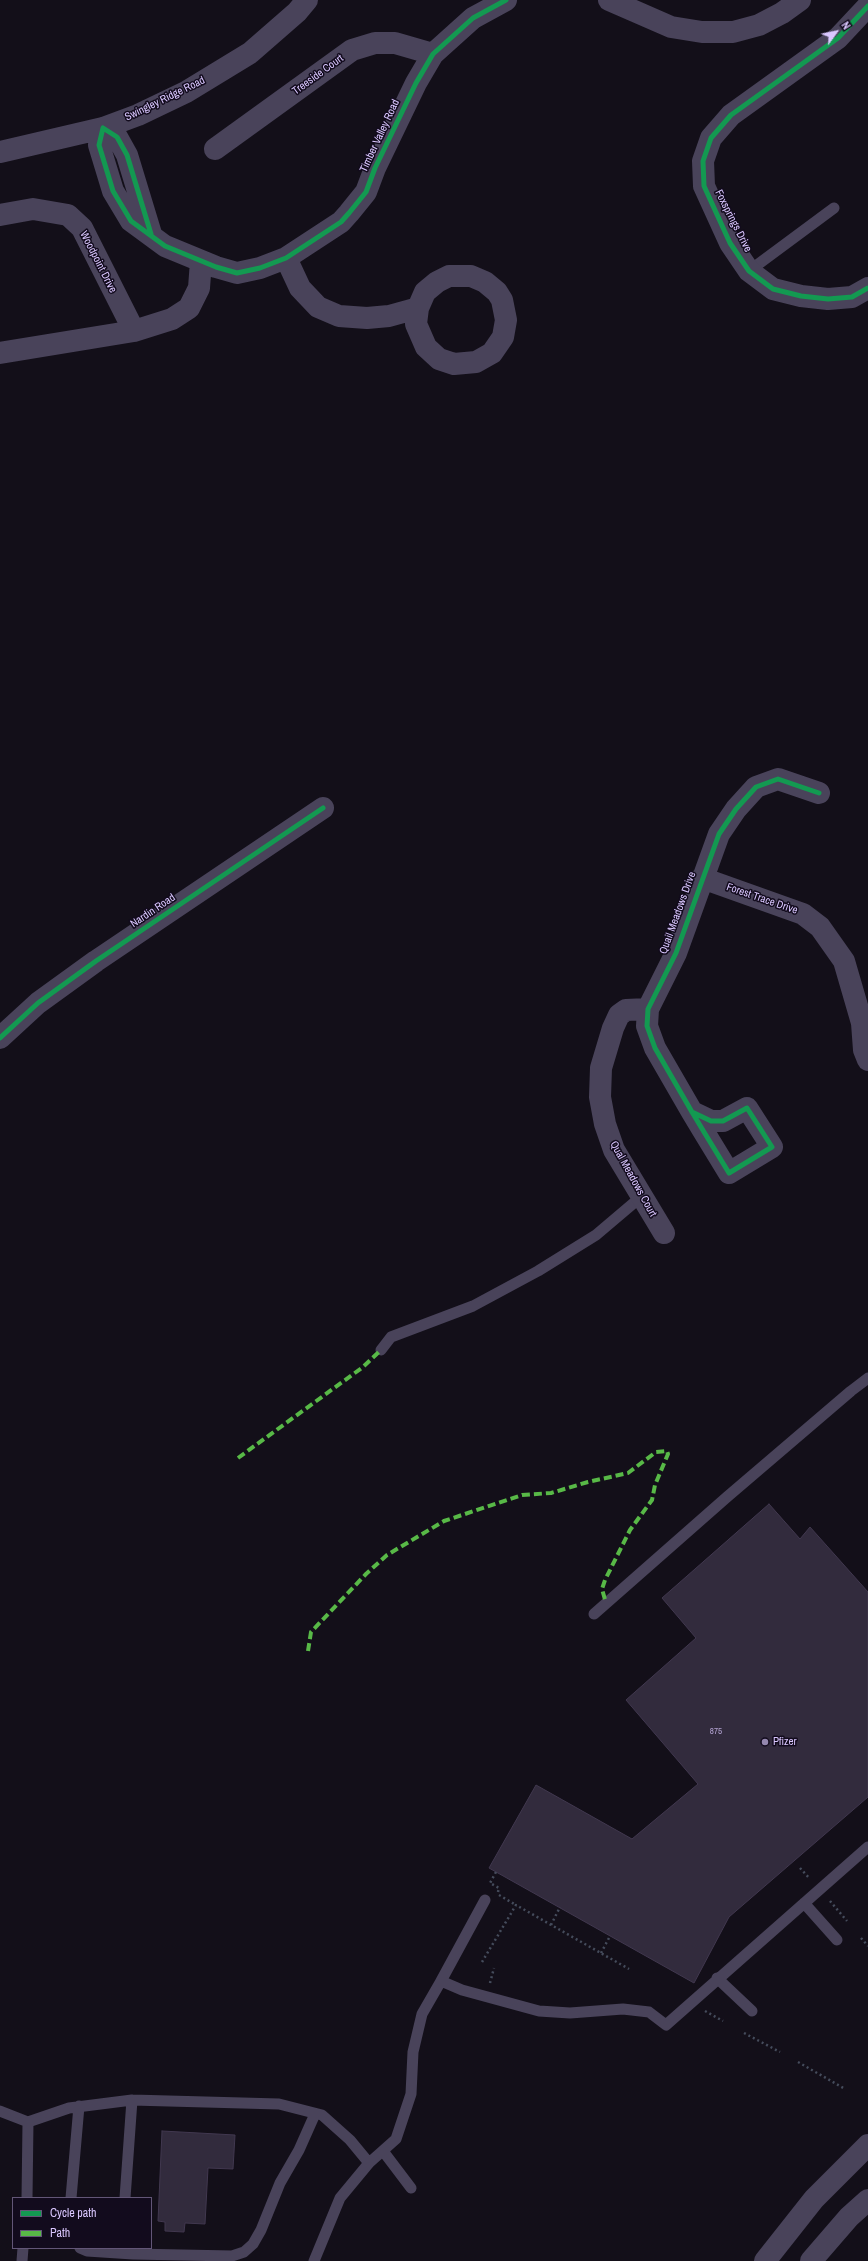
<!DOCTYPE html>
<style>
body{margin:0}
#map{position:relative;width:868px;height:2261px;overflow:hidden;background:#130f19;font-family:"Archivo Narrow",sans-serif}
canvas{display:block}
.legend{position:absolute;left:12px;top:2197px;width:140px;height:52px;box-sizing:border-box;background:#120b1d;border:1px solid #625677;margin:0;padding:5px 7px;list-style:none;font-size:12px;color:#dac7ff}
.legend li{display:flex;align-items:center;gap:8px;height:20px}
.legend b{width:20px;border:1px solid #625677}
.north{position:absolute;left:816px;top:12px;width:40px;height:40px;-webkit-text-stroke:3px #120b1d;paint-order:stroke;rotate:57deg;font-size:11px;font-weight:700;line-height:16px;text-align:center;color:#dac7ff}
.north::after{content:'';display:block;margin:auto;width:14px;height:18px;background:#dac7ff;clip-path:polygon(50% 0,100% 100%,50% 72%,0 100%)}
</style>
<div id="map">
<canvas width="868" height="2261"></canvas>
<ul class="legend">
<li><b style="height:5px;background:#139951"></b>Cycle path</li>
<li><b style="height:5px;background:#58b947"></b>Path</li>
</ul>
<div class="north">N</div>
</div>
<script>
const ctx = document.querySelector('canvas').getContext('2d');
ctx.lineJoin = 'round';
function paint(path, color) { ctx.fillStyle = color; ctx.fill(path, 'evenodd'); }
const toPath = rows => new Path2D(rows.map(r => 'M' + r).join(''));
function stroke(path, color, width, dash) { ctx.strokeStyle = color; ctx.lineWidth = width; ctx.lineCap = dash ? 'butt' : 'round'; ctx.setLineDash(dash || []); ctx.stroke(path); }
function label(font, color, halo, rows, align = 'center') {
  ctx.font = font + ' "Archivo Narrow",sans-serif'; ctx.lineWidth = 3; ctx.setLineDash([]); ctx.textBaseline = 'middle'; ctx.strokeStyle = halo; ctx.fillStyle = color; for (const [text, x, y, turn = 0] of rows) {
    ctx.save(); ctx.translate(x, y); ctx.rotate((+turn || 0) * Math.PI / 180); ctx.textAlign = isNaN(turn) ? turn : align; if (halo) ctx.strokeText(text, 0, 0); ctx.fillText(text, 0, 0); ctx.restore();
  }
}
const building = toPath([
 [769,1504,800,1539,810,1527,868,1592,868,1797,729,1917,694,1983,489,1868,536,1785,632,1839,698,1784,626,1700,696,1638,662,1598,769,1504],
 [162,2131,235,2135,233,2169,208,2168,205,2224,185,2223,184,2232,165,2231,165,2222,158,2221,162,2131]
]);
paint(building, '#322b3d');
stroke(building, '#41384f', 1);
stroke(toPath([
 [800,1868,810,1879],
 [496,1872,490,1883,499,1888,498,1892],
 [499,1895,516,1905],
 [830,1901,847,1921],
 [551,1925,560,1907],
 [861,1938,868,1946],
 [601,1953,610,1936],
 [482,1962,516,1905,629,1969],
 [490,1983,494,1968],
 [705,2011,723,2021],
 [744,2033,780,2052],
 [798,2062,845,2089]
]), '#454c5c', 2.5, [2, 3]);
stroke(toPath([
 [749,271,834,208],
 [381,1350,391,1337,473,1306,538,1271,596,1235,642,1196],
 [594,1614,727,1497,851,1391,868,1378],
 [804,1903,837,1940],
 [717,1978,752,2011],
 [441,1981,485,1900],
 [0,2111,28,2122,27,2198],
 [28,2122,69,2108,132,2100,279,2104,322,2115,350,2140,369,2163,340,2198,314,2261],
 [383,2151,411,2188],
 [369,2163,396,2139,411,2094,413,2052,422,2014,441,1981,462,1990,539,2011,570,2013,623,2009,649,2012,666,2025,868,1847],
 [71,2198,79,2106],
 [125,2198,132,2100],
 [80,2248,87,2251,133,2254,232,2256,244,2252,253,2244,261,2230,280,2183,299,2150,315,2114],
 [22,2261,23,2248]
]), '#49435a', 11);
stroke(toPath([
 [609,0,671,27,702,32,733,32,759,25,782,13,800,0],
 [868,6,838,38,731,115,711,138,703,161,704,186,730,243,749,271,773,289,801,296,828,299,852,297,868,288],
 [215,149,352,50,375,43,395,43,433,54],
 [0,152,103,128,138,115,186,92,250,53,297,12,307,0],
 [0,215,33,209,68,215,82,228,134,331],
 [151,234,127,155,117,137,103,128,99,145,113,191,131,221,165,246,216,267,237,273,260,268,286,258,341,222,349,213,366,192,375,168,416,83,433,54,473,18,506,0],
 [286,258,300,288,318,307,339,316,367,318,389,316,418,308,425,292,437,282,449,276,471,276,485,282,497,292,502,300,506,320,503,337,492,353,476,362,454,364,439,359,426,347,416,324,418,308],
 [0,353,134,331,172,319,189,308,199,288,201,261],
 [702,878,803,914,820,927,844,961,862,1023,864,1050,868,1060],
 [648,1009,626,1010,619,1015,613,1028,601,1068,600,1097,605,1124,614,1150,664,1233],
 [0,1038,38,1003,96,961,323,808],
 [692,1112,711,1121,723,1121,747,1108,772,1147,729,1173,704,1132,692,1112,655,1048,647,1026,648,1009,676,953,719,834,736,809,756,787,778,779,819,793]
]), '#49435a', 22);
stroke(toPath([
 [765,2261,814,2199,868,2145],
 [811,2261,849,2217,868,2200]
]), '#49435a', 22);
stroke(toPath([
 [238,1458,363,1367,381,1350],
 [308,1651,311,1632,366,1574,387,1555,444,1521,522,1495,551,1493,588,1482,628,1473,656,1452,667,1451,668,1454,655,1485,652,1500,630,1530,605,1580,602,1589,606,1603]
]), '#58b947', 4, [8, 4]);
stroke(toPath([
 [868,6,838,38,731,115,711,138,703,161,704,186,730,243,749,271,773,289,801,296,828,299,852,297,868,288],
 [151,234,127,155,117,137,103,128,99,145,113,191,131,221,165,246,216,267,237,273,260,268,286,258,341,222,349,213,366,192,375,168,416,83,433,54,473,18,506,0],
 [0,1038,38,1003,96,961,323,808],
 [692,1112,711,1121,723,1121,747,1108,772,1147,729,1173,704,1132,692,1112,655,1048,647,1026,648,1009,676,953,719,834,736,809,756,787,778,779,819,793]
]), '#139951', 5);
for (const [x, y, r, color] of [
 [765,1742,4,"#9487ae"]
]) { const dot = new Path2D(); dot.arc(x, y, r, 0, 2 * Math.PI); ctx.fillStyle = color; ctx.fill(dot); stroke(dot, '#120b1d', 1.5); }
label('9px', '#b0a0ce', null, [
 ["875",716,1732]
]);
label('11px', '#dac7ff', '#120b1d', [
 ["Treeside Court",318,75,-36],
 ["Swingley Ridge Road",165,99,-26],
 ["Timber Valley Road",380,136,-65],
 ["Foxsprings Drive",733,221,63],
 ["Woodpoint Drive",98,262,63],
 ["Forest Trace Drive",762,899,19],
 ["Nardin Road",153,911,-34],
 ["Quail Meadows Drive",678,913,-70],
 ["Qual Meadows Court",633,1179,61]
]);
label('11px', '#dac7ff', '#120b1d', [
 ["Pfizer",773,1742]
], 'left');
</script>
